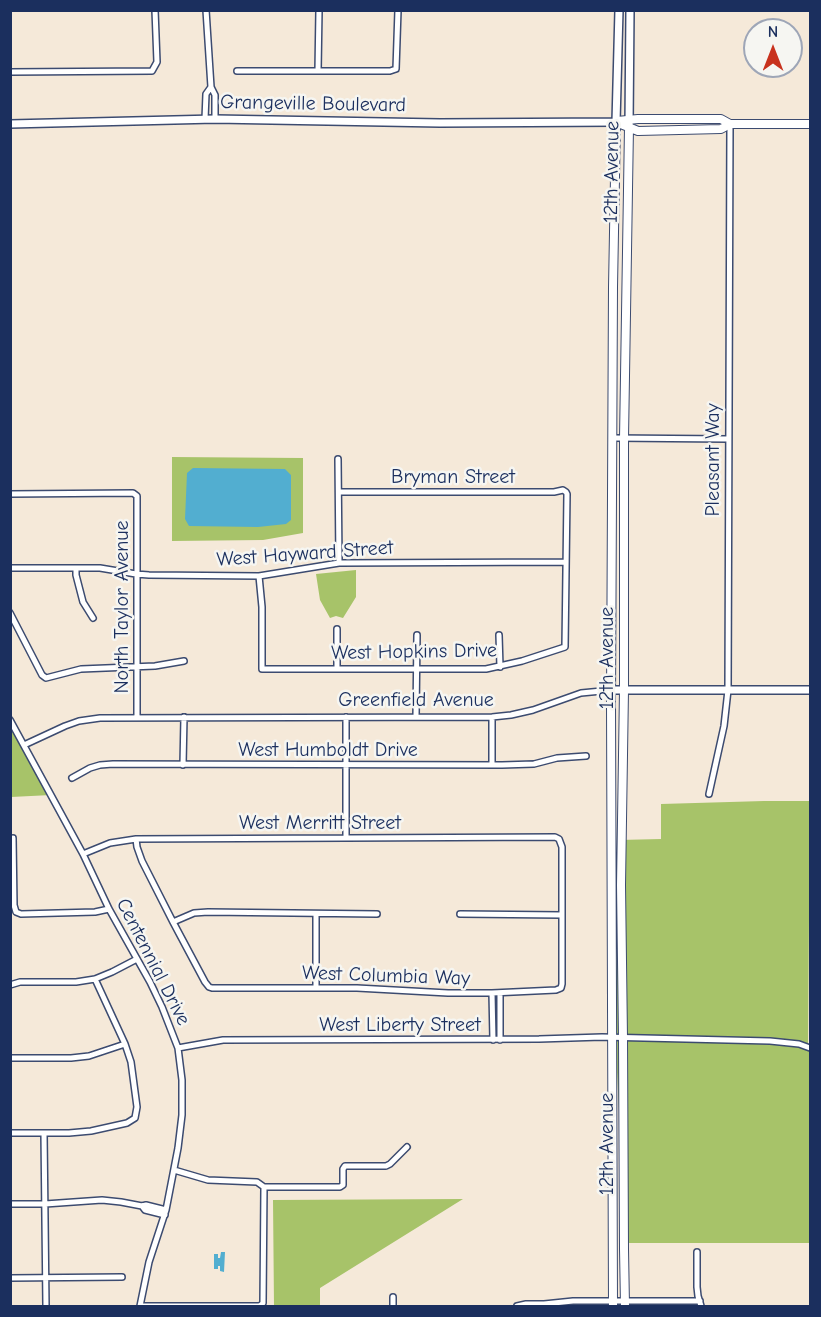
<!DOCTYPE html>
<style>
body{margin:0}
#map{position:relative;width:821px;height:1317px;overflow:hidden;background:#f5e9d9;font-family:"Comic Neue",sans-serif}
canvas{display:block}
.frame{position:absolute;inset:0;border:12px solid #1b2f5e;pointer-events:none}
.north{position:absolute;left:743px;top:18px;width:60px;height:60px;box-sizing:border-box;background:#f6f6f2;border:2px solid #9ea6b7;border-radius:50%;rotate:0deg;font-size:16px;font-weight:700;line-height:24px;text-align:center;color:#1b2f5e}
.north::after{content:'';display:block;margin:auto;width:21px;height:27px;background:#c8321e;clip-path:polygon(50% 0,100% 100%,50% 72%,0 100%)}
</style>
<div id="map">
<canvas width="821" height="1317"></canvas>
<div class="frame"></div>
<div class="north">N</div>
</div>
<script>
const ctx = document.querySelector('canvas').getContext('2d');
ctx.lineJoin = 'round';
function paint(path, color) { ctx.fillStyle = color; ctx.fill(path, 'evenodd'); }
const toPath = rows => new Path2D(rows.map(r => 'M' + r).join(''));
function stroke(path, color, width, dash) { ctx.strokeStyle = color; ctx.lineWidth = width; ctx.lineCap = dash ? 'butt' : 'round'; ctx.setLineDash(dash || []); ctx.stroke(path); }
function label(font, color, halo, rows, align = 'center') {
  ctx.font = font + ' "Comic Neue",sans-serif'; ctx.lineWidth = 5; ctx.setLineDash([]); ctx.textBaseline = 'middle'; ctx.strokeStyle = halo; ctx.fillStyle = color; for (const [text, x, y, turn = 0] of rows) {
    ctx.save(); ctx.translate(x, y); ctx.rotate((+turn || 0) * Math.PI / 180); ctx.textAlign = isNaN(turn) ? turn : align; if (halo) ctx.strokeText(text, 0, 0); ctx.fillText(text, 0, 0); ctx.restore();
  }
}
paint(toPath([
 [172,457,303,458,303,533,263,540,172,541],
 [356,570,356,597,343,618,336,616,330,618,320,600,316,574],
 [10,720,51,795,11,797],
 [764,801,810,801,810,917,809,918,808,1047,810,1048,810,1243,626,1243,615,1034,619,840,661,839,661,804],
 [463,1199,320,1288,320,1306,274,1306,273,1200]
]), '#a7c369');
paint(toPath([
 [193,468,285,469,291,475,291,520,286,524,258,527,189,526,185,519,187,473],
 [221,1252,225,1252,224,1272,220,1271,220,1266,218,1266,218,1269,214,1269,214,1254,218,1254,218,1258,220,1258]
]), '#52aed0');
const minor = toPath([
 [206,10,211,87,215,95,215,119],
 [237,71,390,71,396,69,398,10],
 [318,71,319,10],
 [10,72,152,71,157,62,155,10],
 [205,119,206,94,211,87],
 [613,438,728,439],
 [338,459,339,563],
 [10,494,133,493,137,496,137,717],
 [10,568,100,568,136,574,149,575,259,576,339,563,566,562],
 [76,568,76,575,83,602,93,618],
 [259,576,262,607,262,669,486,669,522,661,565,647,567,494,566,492,563,490,554,492,339,492],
 [10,613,42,675,46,678,81,669,155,666,184,661],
 [499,635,500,667],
 [337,669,337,629],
 [416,717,417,635],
 [492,717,492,765],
 [10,720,83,854,109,909,150,982,162,1007,178,1048,182,1080,182,1115,178,1148,166,1210,149,1262,140,1306],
 [24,745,65,726,79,721,100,718,492,717,511,715,533,710,581,693,612,690],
 [183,765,184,717],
 [72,778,90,768,100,765,113,764,502,765,534,764,557,758,586,756],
 [709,794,724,726,728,690,730,124],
 [13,838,14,905,16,912,21,914,95,912,109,909],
 [346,838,346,717],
 [83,854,110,843,136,839,555,837,559,839,562,847,562,984,561,988,556,990,492,993,448,993,357,988,212,988,209,987,205,982,173,922,142,861,137,847,136,839],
 [316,914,316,988],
 [460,914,562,915],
 [173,922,194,913,208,912,377,914],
 [10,985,20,982,76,982,95,979,112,972,137,959],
 [492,993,493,1040],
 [500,993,500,1040],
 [178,1048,223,1040,539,1039,602,1037,770,1041,799,1044,810,1048],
 [10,1058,71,1058,89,1056,125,1044],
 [10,1133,69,1133,91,1131,127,1123,135,1118,137,1107,131,1062,125,1044,95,979],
 [44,1133,46,1306],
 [174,1170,208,1180,257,1182,264,1187,340,1187,343,1185,343,1169,345,1166,386,1166,390,1164,407,1147],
 [10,1204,45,1204,102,1200,121,1202,142,1206,146,1205,166,1210],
 [142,1206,145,1210,165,1215],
 [697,1252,697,1287,698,1296,701,1306],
 [10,1278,122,1277],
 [140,1306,259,1306,261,1305,263,1303,264,1187],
 [393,1306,393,1297],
 [517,1306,526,1304,544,1304,573,1301,700,1301]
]);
const tertiary = toPath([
 [10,124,215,119,440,123,616,122,619,10],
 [629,125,630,10],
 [612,690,810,690]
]);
const secondary = toPath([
 [617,121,638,119,721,119,730,124],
 [616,122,638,131,721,129,730,124,810,124],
 [613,1306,611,703,613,287,616,122],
 [625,1306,624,1249,623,1038,621,885,624,690,624,438,629,127]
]);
stroke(minor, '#3c4b70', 8);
stroke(tertiary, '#3c4b70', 10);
stroke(secondary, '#3c4b70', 10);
stroke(minor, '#fff', 5);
stroke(tertiary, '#fff', 7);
stroke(secondary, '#fff', 8);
label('20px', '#1b2f5e', '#f6f6f2', [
 ["Grangeville Boulevard",313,104,1],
 ["12th Avenue",612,172,-89],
 ["Pleasant Way",713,460,-90],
 ["Bryman Street",453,477],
 ["West Hayward Street",305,554,-4],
 ["North Taylor Avenue",122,607,-90],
 ["West Hopkins Drive",414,652,-1],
 ["12th Avenue",607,658,-90],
 ["Greenfield Avenue",416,700],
 ["West Humboldt Drive",328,750],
 ["West Merritt Street",320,823],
 ["Centennial Drive",153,962,63],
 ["West Columbia Way",386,976,2],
 ["West Liberty Street",400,1025],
 ["12th Avenue",607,1144,-90]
]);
</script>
